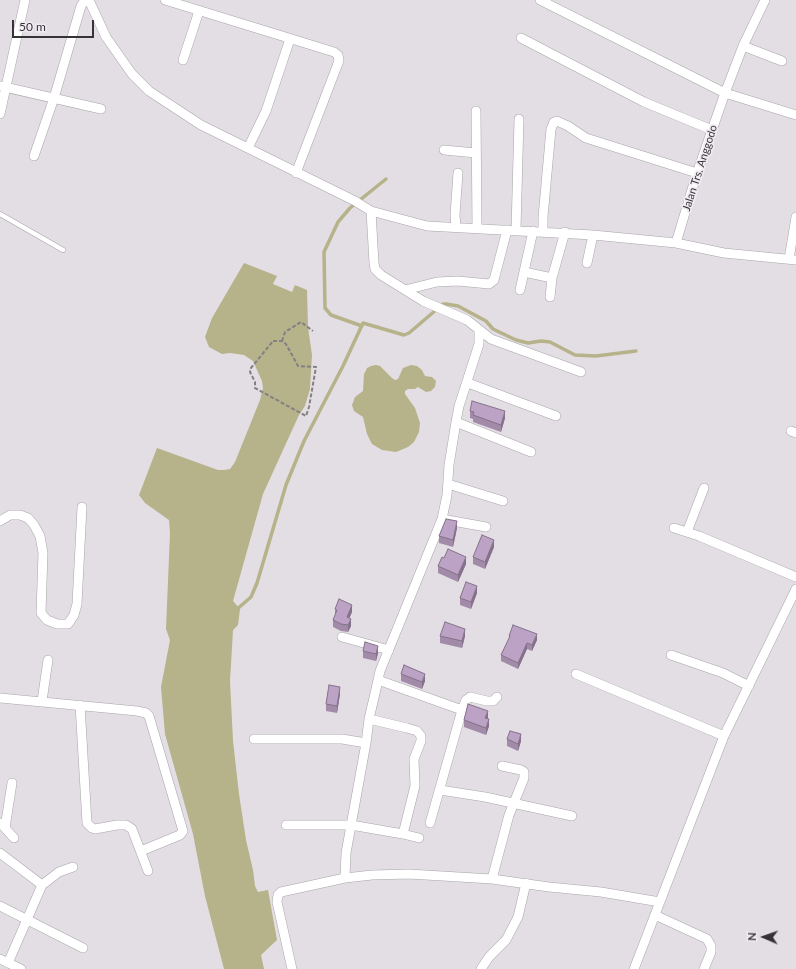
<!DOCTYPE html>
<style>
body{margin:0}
#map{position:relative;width:796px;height:969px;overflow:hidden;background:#e3dee4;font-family:Lato,sans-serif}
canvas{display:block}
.north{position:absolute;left:744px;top:917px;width:40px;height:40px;-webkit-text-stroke:3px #f0ebf2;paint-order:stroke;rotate:272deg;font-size:11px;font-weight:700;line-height:16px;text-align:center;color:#353336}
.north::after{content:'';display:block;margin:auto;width:14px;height:18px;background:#353336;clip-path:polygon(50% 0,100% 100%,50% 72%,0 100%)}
.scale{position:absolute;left:12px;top:20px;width:82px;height:18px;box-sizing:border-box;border:2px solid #353336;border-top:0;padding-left:5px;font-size:12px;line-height:14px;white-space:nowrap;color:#353336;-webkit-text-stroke:3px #f0ebf2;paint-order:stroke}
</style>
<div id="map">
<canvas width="796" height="969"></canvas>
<div class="north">N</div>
<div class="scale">50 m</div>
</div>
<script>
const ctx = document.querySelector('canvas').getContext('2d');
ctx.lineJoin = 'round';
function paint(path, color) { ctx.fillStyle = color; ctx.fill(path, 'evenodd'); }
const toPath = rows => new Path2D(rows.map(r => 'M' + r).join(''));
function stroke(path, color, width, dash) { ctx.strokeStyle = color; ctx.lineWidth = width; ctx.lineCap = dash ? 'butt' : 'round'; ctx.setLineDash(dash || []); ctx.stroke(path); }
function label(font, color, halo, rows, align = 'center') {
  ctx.font = font + ' Lato,sans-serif'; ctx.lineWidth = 3.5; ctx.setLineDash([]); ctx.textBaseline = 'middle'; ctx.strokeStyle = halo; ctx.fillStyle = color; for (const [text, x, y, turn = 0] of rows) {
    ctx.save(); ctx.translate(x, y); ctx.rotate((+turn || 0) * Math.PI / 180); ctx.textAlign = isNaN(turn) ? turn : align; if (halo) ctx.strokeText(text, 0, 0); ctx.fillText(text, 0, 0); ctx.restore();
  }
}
paint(toPath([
 [244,263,277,276,273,284,292,292,295,285,307,290,308,327,312,355,310,389,305,406,299,415,263,494,233,601,240,609,238,625,233,630,230,681,233,741,239,794,246,840,253,870,255,886,258,892,268,890,277,940,261,955,264,969,224,969,205,896,193,834,165,734,161,687,170,640,166,629,170,533,169,520,145,503,139,495,157,448,218,470,224,470,230,469,235,462,260,400,263,388,262,381,253,361,244,355,230,353,222,354,209,347,205,337,212,318],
 [376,365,380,366,392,378,395,380,398,379,403,368,411,365,417,366,422,370,425,376,432,377,436,381,435,387,431,391,426,392,418,387,415,389,408,389,405,391,405,394,415,408,420,423,419,432,414,442,408,447,396,452,382,450,372,444,367,434,363,417,354,411,352,405,355,397,363,391,364,374,367,368,371,366]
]), '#b6b289');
stroke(toPath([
 [362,326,331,315,325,308,324,252,338,222,350,208,386,179],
 [236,610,251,597,257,583,286,485,304,441,343,366,363,323,404,335,409,333,443,304,446,304,458,306,486,321,493,329,516,340,528,343,541,341,550,342,575,355,596,356,636,351]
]), '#b6b289', 3.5);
const lane = toPath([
 [0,214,63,250]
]);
const street = toPath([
 [89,0,106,37,132,74,149,91,201,125,355,201,371,211,427,226,593,235,676,243,724,253,796,260],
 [165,0,334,52,338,55,339,60,337,66,296,173],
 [540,0,725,93,796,115],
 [521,38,644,102,712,130],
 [743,46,782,61],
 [183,60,199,11],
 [0,86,101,109],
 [476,111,477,228],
 [0,114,25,0],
 [248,148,266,111,290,39],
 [444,150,476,153],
 [34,156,54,98,81,6,85,0],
 [371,211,374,263,375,269,381,275,423,301,467,320,491,339,581,372],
 [456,227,455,215,458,173],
 [516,230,519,119],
 [543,232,543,217,551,129,554,122,557,121,568,126,586,138,697,173],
 [676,243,697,173,725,93,743,46,765,0],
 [789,259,796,217],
 [587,263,593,235],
 [524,272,552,278],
 [405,290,437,282,458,281,489,284,494,280,507,230],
 [520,290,533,231],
 [550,297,552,278,565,232],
 [468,383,556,416],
 [456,422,531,452],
 [791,431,796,433],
 [448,484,503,501],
 [447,520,486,527],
 [0,521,10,515,20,515,28,518,34,525,40,536,43,553,41,613,47,620,57,624,68,624,74,615,77,604,82,507],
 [674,528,699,536,796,577],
 [687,532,704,488],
 [342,637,389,650],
 [671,655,723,673,749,686],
 [576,674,724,736],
 [378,680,462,710,430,823],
 [0,698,137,711,146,713,149,716,183,831,180,835,141,851],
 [42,701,48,660],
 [80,705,87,823,92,828,95,829,117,825,126,825,132,829,148,871],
 [462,710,466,700,470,697,487,701,493,701,497,697],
 [369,719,407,728,417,731,421,736,421,741,414,759,415,786,403,834],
 [254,739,342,739,366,743],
 [440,790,485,797,572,816],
 [0,823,5,828,12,783],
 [286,825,351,825,403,834,419,838],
 [5,828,14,838],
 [0,853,42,885,59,872,73,867],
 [345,878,346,853,366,743,369,719,376,689,380,671,442,519,447,495,449,465,456,422,459,406,479,344,479,330],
 [492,879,509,815,524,778,524,772,521,770,502,766],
 [0,906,83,948],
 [655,915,707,939,711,946,711,952,704,969],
 [0,959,21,969],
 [8,963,42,885],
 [292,969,277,902,278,895,281,892,345,878,372,875,409,874,492,879,549,887,601,892,660,902],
 [481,969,489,957,506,940,518,917,526,883],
 [634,969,724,736,796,589]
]);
stroke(lane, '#a8a4aa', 5.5);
stroke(street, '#a8a4aa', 10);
stroke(toPath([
 [273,341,282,341,286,344,298,366,316,367,309,407,306,416,255,388,255,382,250,372,251,368,273,341],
 [282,341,285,332,301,322,313,331]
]), '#838084', 2, [4, 2]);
stroke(lane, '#fff', 4.5);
stroke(street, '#fff', 9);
paint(toPath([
 [470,411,505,418,501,432,473,422,473,419,470,418],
 [457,528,453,547,439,543,439,536],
 [494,547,485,569,473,564,473,557],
 [444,558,466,564,458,582,438,573,438,566],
 [477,593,471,609,460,605,460,598],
 [335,609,352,612,349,618,351,626,348,632,341,631,333,627,333,620,335,616],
 [440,636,465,636,462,648,440,643],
 [509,636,537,640,532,651,527,649,518,669,501,661,501,655,509,639],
 [363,651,378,653,376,661,363,658],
 [401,674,425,681,422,689,401,681],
 [340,694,337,713,326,711,326,704],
 [487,719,489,726,486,735,464,727,464,720],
 [507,739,521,741,518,751,507,746]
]), '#a28ba9');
paint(toPath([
 [505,411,505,418,501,432,501,425],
 [457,521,457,528,453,547,453,540],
 [494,540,494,547,485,569,485,562],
 [466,557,466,564,458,582,458,575],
 [477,586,477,593,471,609,471,602],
 [352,605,352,612,347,624,347,617],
 [351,619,351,626,348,632,348,625],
 [465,629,465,636,462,648,462,641],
 [537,634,537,640,532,651,532,645],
 [527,643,527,649,518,669,518,663],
 [378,646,378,653,376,661,376,654],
 [425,674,425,681,422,689,422,682],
 [340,687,340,694,337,713,337,706],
 [488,711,488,718,485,725,485,718],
 [489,719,489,726,486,735,486,728],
 [521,734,521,741,518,751,518,744]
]), '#84718a');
const building = toPath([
 [472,401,505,411,501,425,473,415,474,412,470,411,472,401],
 [446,519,457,521,453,540,439,536,446,519],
 [482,535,494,540,485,562,473,557,482,535],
 [448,549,466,557,458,575,438,566,442,557,444,558,448,549],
 [466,582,477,586,471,602,460,598,466,582],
 [339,599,352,605,347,617,351,619,348,625,341,624,333,620,337,610,335,609,339,599],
 [445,622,465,629,462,641,440,636,445,622],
 [513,625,537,634,532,645,527,643,518,663,501,655,510,636,509,636,513,625],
 [365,642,378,646,376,654,363,651,365,642],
 [404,665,425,674,422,682,401,674,404,665],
 [329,685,340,687,337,706,326,704,329,685],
 [468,704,488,711,485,718,489,719,486,728,464,720,468,704],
 [510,731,521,734,518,744,507,739,510,731]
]);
paint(building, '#bca2c5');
stroke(building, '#84718a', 1);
label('11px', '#353336', '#f0ebf2', [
 ["Jalan Trs. Anggodo",700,168,-72]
]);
</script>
